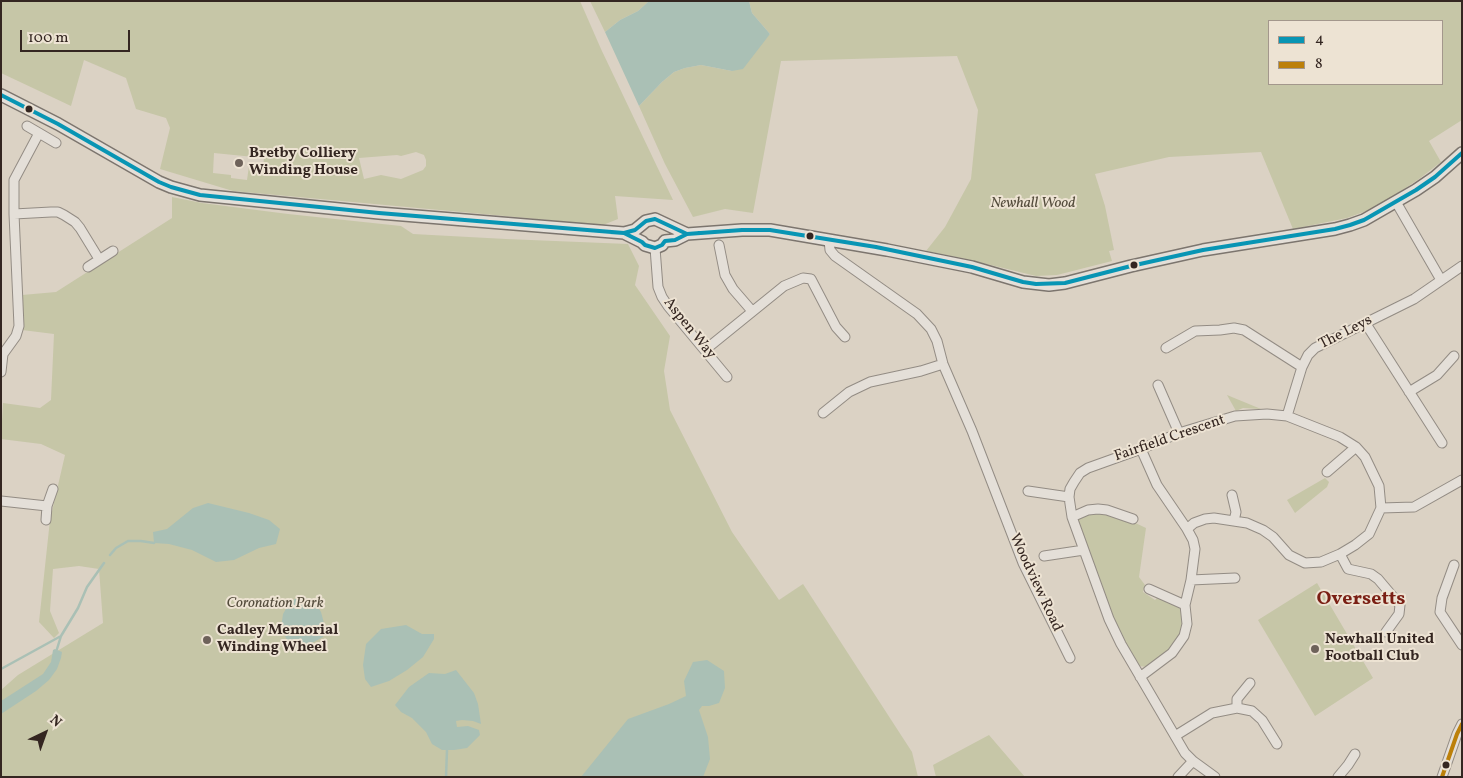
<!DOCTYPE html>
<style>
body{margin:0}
#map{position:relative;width:1463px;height:778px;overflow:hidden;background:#dbd2c4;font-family:Vollkorn,serif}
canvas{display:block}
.frame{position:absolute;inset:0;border:2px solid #342621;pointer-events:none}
.legend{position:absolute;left:1268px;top:20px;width:175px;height:65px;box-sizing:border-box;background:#ede3d3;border:1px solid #a3978c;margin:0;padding:6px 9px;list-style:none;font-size:15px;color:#342621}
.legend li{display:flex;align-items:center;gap:10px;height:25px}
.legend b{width:25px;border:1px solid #a3978c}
.north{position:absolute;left:20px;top:708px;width:50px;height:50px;-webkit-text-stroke:4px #ede3d3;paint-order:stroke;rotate:42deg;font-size:14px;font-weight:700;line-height:20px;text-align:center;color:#342621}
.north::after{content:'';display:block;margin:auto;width:18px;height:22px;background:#342621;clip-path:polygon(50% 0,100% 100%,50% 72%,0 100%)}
.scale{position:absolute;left:20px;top:30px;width:110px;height:22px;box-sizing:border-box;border:2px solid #342621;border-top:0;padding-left:6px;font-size:15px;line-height:18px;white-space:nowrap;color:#342621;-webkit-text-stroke:4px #ede3d3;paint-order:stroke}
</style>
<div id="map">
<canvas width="1463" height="778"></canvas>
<div class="frame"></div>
<ul class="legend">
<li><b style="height:6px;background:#0895b4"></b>4</li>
<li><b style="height:6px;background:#bc800a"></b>8</li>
</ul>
<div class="north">N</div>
<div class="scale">100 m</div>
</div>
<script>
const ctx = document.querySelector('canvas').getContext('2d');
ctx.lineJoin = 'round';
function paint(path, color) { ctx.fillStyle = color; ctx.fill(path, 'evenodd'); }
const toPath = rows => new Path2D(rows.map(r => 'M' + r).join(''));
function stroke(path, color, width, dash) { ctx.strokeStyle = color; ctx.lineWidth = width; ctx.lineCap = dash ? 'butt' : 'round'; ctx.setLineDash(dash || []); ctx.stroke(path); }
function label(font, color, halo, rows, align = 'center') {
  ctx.font = font + ' Vollkorn,serif'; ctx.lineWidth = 4; ctx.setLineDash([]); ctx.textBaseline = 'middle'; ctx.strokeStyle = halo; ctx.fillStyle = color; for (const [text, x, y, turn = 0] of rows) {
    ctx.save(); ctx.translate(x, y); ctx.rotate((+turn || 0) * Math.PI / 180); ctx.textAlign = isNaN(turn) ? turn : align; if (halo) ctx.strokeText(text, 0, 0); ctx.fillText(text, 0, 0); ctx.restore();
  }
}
paint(toPath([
 [1,1,580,1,601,49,673,200,615,196,618,219,603,225,233,191,160,169,170,128,166,118,136,109,126,78,84,60,71,106,1,73],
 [416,152,424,155,426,160,426,166,423,170,401,179,381,175,364,179,359,158,397,155,401,156],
 [214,153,264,158,263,167,249,166,247,180,231,178,231,175,213,173],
 [590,1,649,1,638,11,620,20,605,32],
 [749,1,1462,1,1462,120,1429,141,1441,162,1419,179,1395,195,1369,210,1347,218,1293,229,1261,152,1169,157,1095,174,1105,206,1114,250,1109,251,1112,261,1057,275,1036,276,962,258,926,251,945,227,971,179,978,110,957,56,781,61,753,213,725,209,693,217,665,164,639,106,662,82,674,72,685,68,701,65,732,71,770,34,752,13],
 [1269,21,1442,21,1442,84,1269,84],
 [172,197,202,203,288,214,401,226,413,234,506,239,628,244,639,266,635,285,670,336,664,371,670,410,732,532,779,600,803,584,912,752,918,777,1,777,1,690,18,675,103,623,99,569,79,566,53,569,50,611,59,633,54,638,39,622,50,520,65,455,41,444,1,439,3,403,40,408,51,400,54,334,22,330,22,295,56,292,172,218],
 [1227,395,1261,409,1243,408,1236,411],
 [1325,478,1329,482,1327,487,1295,513,1287,500],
 [1093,512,1108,512,1129,520,1146,528,1139,577,1145,585,1143,592,1155,600,1159,596,1183,610,1184,620,1182,630,1171,650,1147,667,1139,666,1115,623,1077,517],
 [1317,583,1373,678,1315,716,1258,620],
 [989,735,1025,777,936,777,933,765]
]), '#c6c6a7');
paint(toPath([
 [649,1,749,1,752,13,770,34,743,69,732,71,701,65,685,68,674,72,662,82,639,106,605,32,620,20,638,11],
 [208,503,249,513,269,520,280,529,276,544,259,548,234,560,216,562,192,550,169,544,154,543,153,532,167,529,193,508],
 [299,597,313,599,321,612,325,627,323,637,310,644,297,647,287,640,281,628,283,614,290,602],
 [406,625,422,634,434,634,434,639,423,657,407,670,389,681,371,687,365,679,363,665,366,644,381,629],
 [55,649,62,652,61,658,57,669,49,680,36,691,1,714,1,701,43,674,51,662,53,650],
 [707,660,724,671,725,688,719,703,709,706,702,706,699,710,708,737,710,759,703,777,581,777,628,719,669,704,686,696,684,681,693,662],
 [456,670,474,693,478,704,481,724,473,721,462,720,456,721,457,727,468,726,479,730,480,735,467,748,454,750,442,750,432,744,426,732,412,718,401,712,395,705,409,687,429,673,445,674]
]), '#aac0b5');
stroke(toPath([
 [110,555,116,548,128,541,141,541,154,543],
 [57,649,61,636],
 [1,669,61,636,78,608,87,587,104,563],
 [446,777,447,750]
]), '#aac0b5', 2.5);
const minor = toPath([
 [27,126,39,133],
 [1396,202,1441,280],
 [14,214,51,212,58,212,64,215,75,222,80,228,99,259],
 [829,240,830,250,835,256,917,314,931,329,937,341,943,364,972,431,1023,563,1070,658],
 [719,245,725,275,733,289,752,311],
 [655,248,658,287,662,297,668,306,727,377],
 [88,267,113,251],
 [1366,324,1442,443],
 [1166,348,1195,331,1220,330,1234,328,1244,330,1302,367],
 [705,350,784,286,803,278,811,279,836,327,845,337],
 [1,372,3,354,16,336,19,326,14,214,14,180,39,133,56,143],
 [1158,385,1179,433],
 [1409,392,1437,375,1454,356],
 [823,413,849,392,870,382,921,371,943,364],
 [1287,416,1302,367,1308,355,1315,348,1414,299,1462,266],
 [1327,472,1356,447],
 [1028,491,1069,497],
 [1232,495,1236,512,1234,521],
 [1,501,47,506],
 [1381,508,1414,507,1462,480],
 [1072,517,1088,510,1098,509,1107,510,1133,519],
 [46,520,47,506,53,489],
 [1187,529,1194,523,1205,519,1214,518,1247,523,1263,530,1273,537,1289,555,1305,563,1321,562,1340,554,1355,545,1369,534,1381,508,1379,486,1365,457,1356,447,1340,437,1287,416,1267,414,1235,416,1179,433,1141,449,1088,468,1080,473,1074,482,1070,489,1069,497,1072,517,1109,619,1121,644,1185,753,1193,761,1215,777],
 [1340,554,1348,569,1371,574,1378,579,1400,605,1399,614,1386,632],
 [1044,556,1084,550],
 [1454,565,1442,598,1440,612,1462,645],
 [1191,580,1235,578],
 [1149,589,1185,605],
 [1140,677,1172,653,1184,636,1187,624,1185,605,1191,580,1195,549,1193,540,1187,529,1157,485,1141,449],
 [1237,708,1237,699,1250,683],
 [1175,736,1212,713,1237,708,1252,711,1262,720,1277,744],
 [1178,777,1193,761],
 [1338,777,1348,765,1355,754],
 [1442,777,1457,734,1462,724]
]);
const secondary = toPath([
 [1,95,58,124,159,182,171,187,200,195,379,213,624,233,635,230,646,221,655,219,687,234],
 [624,233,642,242,645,245,655,248,662,245,665,241,675,240,687,234,742,230,770,230,887,250,972,267,1023,282,1049,285,1065,283,1131,266,1203,250,1335,229,1350,225,1364,220,1416,190,1435,177,1462,153]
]);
stroke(minor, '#938c84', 11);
stroke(secondary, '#7c756e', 14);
stroke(minor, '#e4dfd8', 9);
stroke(secondary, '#e4dfd8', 11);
stroke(toPath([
 [1,95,58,124,159,182,171,187,200,195,379,213,624,233,635,230,646,221,655,219,687,234,742,230,770,230,876,247,972,267,1023,282,1036,284,1065,283,1131,266,1203,250,1335,229,1350,225,1364,220,1416,190,1435,177,1462,153],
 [610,232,624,233,642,242,645,245,655,248,662,245,665,241,675,240,687,234,700,233]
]), '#0895b4', 4);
stroke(toPath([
 [1442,777,1457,734,1462,724]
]), '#bc800a', 4);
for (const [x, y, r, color] of [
 [29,109,4.5,"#342621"],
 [239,163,5,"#6e625a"],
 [810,236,4.5,"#342621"],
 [1134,265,4.5,"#342621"],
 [207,640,5,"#6e625a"],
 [1315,649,5,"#6e625a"],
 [1446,765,4.5,"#342621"]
]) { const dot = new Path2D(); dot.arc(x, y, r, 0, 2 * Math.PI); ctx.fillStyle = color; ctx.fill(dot); stroke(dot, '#ede3d3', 2); }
label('bold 15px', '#342621', '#ede3d3', [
 ["Bretby Colliery",249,154],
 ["Winding House",249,171],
 ["Cadley Memorial",217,631],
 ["Winding Wheel",217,648],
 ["Newhall United",1325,640],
 ["Football Club",1325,657]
], 'left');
label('italic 15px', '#544c3c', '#ede3d3', [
 ["Newhall Wood",1033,204],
 ["Coronation Park",275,604]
]);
label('15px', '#342621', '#ede3d3', [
 ["Aspen Way",689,329,51],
 ["The Leys",1346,333,-27],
 ["Fairfield Crescent",1170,439,-19],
 ["Woodview Road",1035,583,65]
]);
label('bold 20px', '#7a1f14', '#ede3d3', [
 ["Oversetts",1361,600]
]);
</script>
